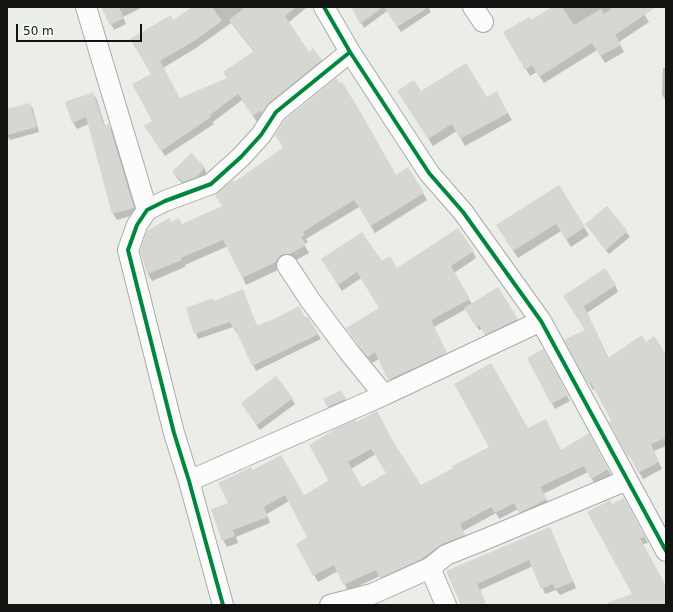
<!DOCTYPE html>
<style>
body{margin:0}
#map{position:relative;width:673px;height:612px;overflow:hidden;background:#ebeee8;font-family:"DejaVu Sans",sans-serif}
canvas{display:block}
.frame{position:absolute;inset:0;border:8px solid #121411;pointer-events:none}
.scale{position:absolute;left:16px;top:24px;width:126px;height:18px;box-sizing:border-box;border:2px solid #121411;border-top:0;padding-left:5px;font-size:12px;line-height:14px;white-space:nowrap;color:#121411;-webkit-text-stroke:3px #f8fdf3;paint-order:stroke}
</style>
<div id="map">
<canvas width="673" height="612"></canvas>
<div class="frame"></div>
<div class="scale">50 m</div>
</div>
<script>
const ctx = document.querySelector('canvas').getContext('2d');
ctx.lineJoin = 'round';
function paint(path, color) { ctx.fillStyle = color; ctx.fill(path, 'evenodd'); }
const toPath = rows => new Path2D(rows.map(r => 'M' + r).join(''));
function stroke(path, color, width, dash) { ctx.strokeStyle = color; ctx.lineWidth = width; ctx.lineCap = dash ? 'butt' : 'round'; ctx.setLineDash(dash || []); ctx.stroke(path); }
paint(toPath([
 [102,7,143,7,123,17,126,24,114,30],
 [194,7,307,7,288,23,309,53,321,60,325,67,257,122,242,100,213,122,214,124,165,156,149,132,153,121,152,75,173,22],
 [231,23,254,52,228,79,179,99,163,68,196,48],
 [352,7,428,7,431,12,401,32,387,11,364,28],
 [553,7,611,7,612,10,617,7,640,7,649,22,619,42,624,52,605,63,597,50,544,83,537,72,530,76,505,32,531,22],
 [663,68,666,68,666,100,665,100,662,94],
 [421,92,487,98,496,93,512,120,465,146,457,131,433,146,403,98],
 [93,93,97,100,105,126,109,126,113,132,137,214,117,220,113,214,89,124,77,129,73,122],
 [30,104,33,109,39,132,10,140,7,135,7,110],
 [202,165,206,171,206,176,186,187,177,178,173,172],
 [396,176,423,193,427,200,375,233,359,207,306,239,308,242,304,244,309,253,280,269,246,285,228,246,185,265,185,267,152,281,148,274,141,251,171,223,182,225,223,207,234,183],
 [558,186,589,235,571,247,561,231,518,258,502,233],
 [607,207,630,237,609,254,586,225],
 [473,252,476,258,454,273,472,304,498,288,520,324,488,339,482,329,479,330,466,309,434,327,450,360,393,386,379,359,372,363,347,329,380,308,361,278,342,291,326,266,381,263,396,269],
 [615,285,618,292,587,313,609,359,646,343,666,356,666,446,654,451,662,469,643,479,610,422,612,421,595,389,593,390,566,341,586,331,568,302],
 [245,296,257,326,270,322,308,318,321,339,256,371,238,333,237,333,233,327,198,339,187,308],
 [543,351,570,401,555,409,528,359],
 [344,396,348,405,331,412,324,399],
 [292,399,295,404,260,430,242,404],
 [528,429,561,451,589,435,611,475,595,484,588,472,543,494,550,506,524,519,518,509,499,519,496,513,463,531,468,542,384,584,380,576,348,591,338,571,318,582,297,544,309,537,289,501,267,514,270,523,236,537,238,543,227,547,223,540,229,504,253,472,303,496,330,482,310,445,395,446,420,486],
 [376,454,387,473,362,488,351,469],
 [624,499,648,543,643,544,666,588,666,605,612,605,633,595,612,505],
 [550,528,576,588,560,595,556,590,545,594,533,566,480,590,486,605,462,605,448,572]
]), '#0003');
paint(toPath([
 [101,7,119,7,124,18,110,25],
 [192,7,212,7,222,21,194,41,160,61,180,98,227,78,223,72,254,51,229,20,245,7,296,7,285,16,309,52,313,48,322,60,269,103,262,113,260,111,253,116,238,94,210,115,211,117,161,151,144,126,152,121,132,84,151,74,130,39,171,15,173,20],
 [351,7,383,7,360,24],
 [384,7,429,7,397,27],
 [552,7,562,7,574,25,601,9,604,14,615,7,656,7,615,35,621,45,600,56,592,43,539,77,532,65,525,70,503,32,529,17,531,20],
 [466,63,487,97,497,91,508,113,460,139,452,124,428,139,397,91,414,80,421,91],
 [336,78,339,83,342,82,357,106,396,175,408,167,424,193,371,226,354,200,303,232,305,235,301,237,306,245,290,254,286,254,281,255,276,262,242,278,223,240,181,258,182,260,147,274,140,251,147,231,169,218,171,222,179,218,182,224,222,206,215,195,233,180,234,182,283,148,275,135,285,120],
 [93,92,104,126,109,124,134,208,112,214,86,117,72,123,65,102],
 [30,103,37,127,7,135,7,109],
 [191,153,203,165,203,170,196,177,183,182,172,172],
 [559,185,585,227,566,240,556,224,513,251,496,225],
 [607,206,628,231,606,250,585,224],
 [458,228,474,251,451,266,470,299,431,320,447,353,388,380,375,352,368,357,346,328,379,308,357,272,338,285,321,259,362,232,382,261,390,256,397,268],
 [605,268,616,285,584,306,608,358,642,335,646,342,654,336,666,354,666,438,651,444,659,462,638,473,630,456,628,457,609,422,611,420,591,383,588,384,564,340,585,330,563,296],
 [498,287,518,319,485,335,479,325,476,327,464,308],
 [243,289,257,326,270,320,270,321,299,306,305,317,308,317,319,334,252,366,235,328,233,328,230,322,194,334,186,308,213,298,214,301],
 [543,349,568,395,551,404,527,358],
 [491,363,528,428,546,419,561,450,589,433,608,469,591,479,584,466,540,487,547,499,519,513,514,503,495,513,491,507,460,524,465,535,442,544,421,559,380,578,376,570,343,585,334,565,313,576,296,544,307,537,285,495,264,507,268,517,233,530,235,536,222,541,211,509,228,503,218,483,251,467,253,470,281,455,304,495,328,481,327,479,328,479,309,445,337,428,355,420,356,422,377,411,394,443,421,485,453,468,452,466,489,447,454,384],
 [371,449,386,473,362,487,348,462],
 [276,376,293,398,257,425,241,403],
 [341,390,346,399,327,407,323,399],
 [624,498,645,537,640,538,666,586,666,605,607,605,607,603,632,594,587,512,610,500,612,504],
 [550,527,573,582,555,589,553,584,541,589,529,560,477,584,486,605,461,605,446,571]
]), '#d4d7d2');
const minor = toPath([
 [86,7,147,210],
 [324,7,350,52,429,173,463,212,541,321,666,551],
 [473,7,483,22],
 [287,265,310,300,349,352,384,395],
 [189,481,384,395,541,321],
 [430,568,446,605],
 [223,605,189,481,174,433,128,250,137,225,147,210,165,201,211,184,241,157,261,135,276,112,350,52],
 [330,605,372,594,430,568,446,555,486,539,627,480]
]);
stroke(minor, '#a9aba7', 22);
stroke(minor, '#fcfcfc', 20);
stroke(toPath([
 [324,7,350,52,429,173,463,212,541,321,666,551],
 [223,605,189,481,174,433,128,250,137,225,147,210,165,201,211,184,241,157,261,135,276,112,350,52]
]), '#00873e', 4);
</script>
